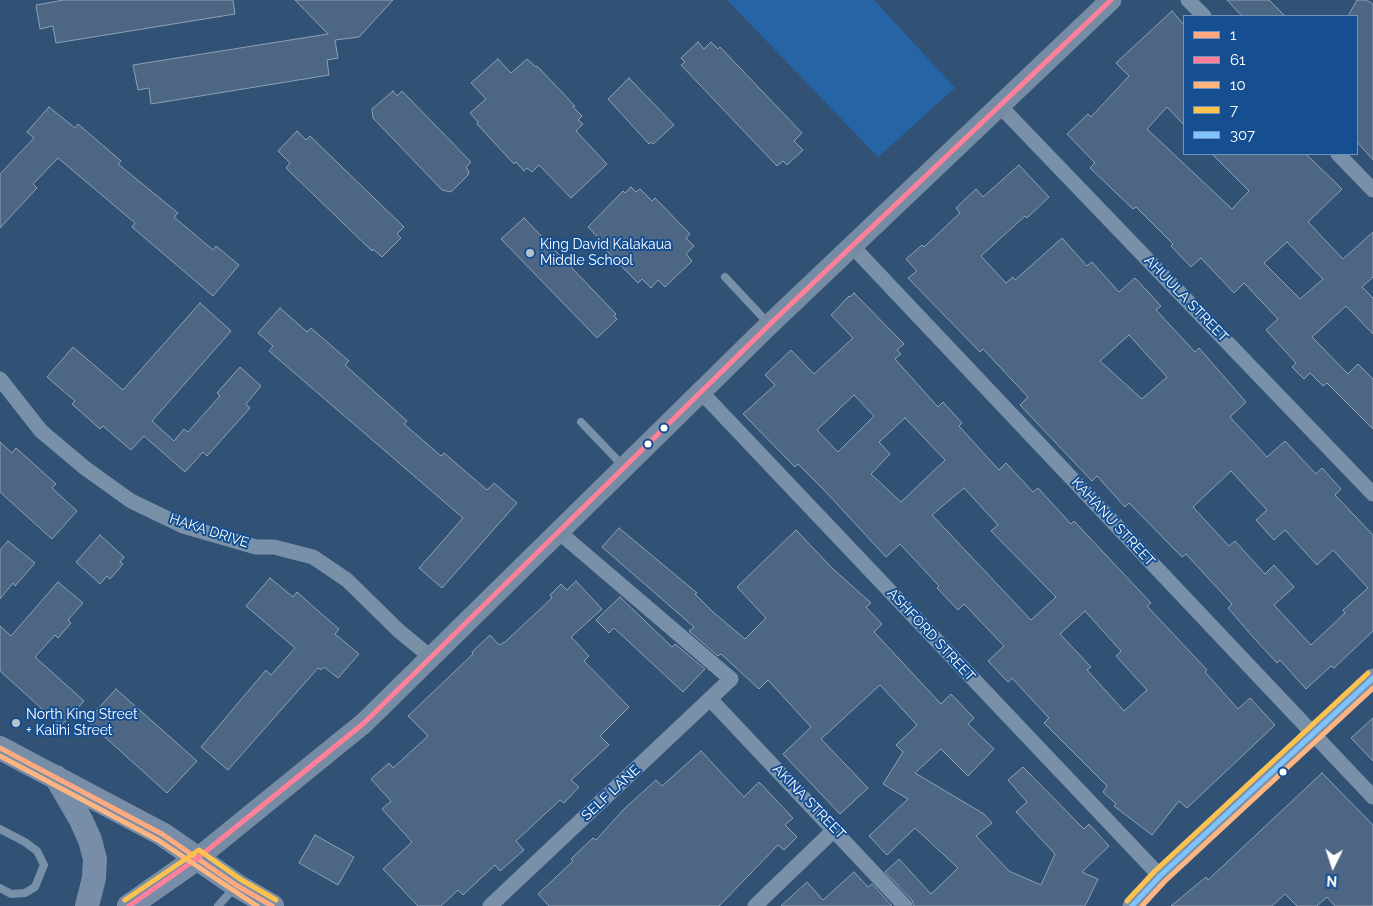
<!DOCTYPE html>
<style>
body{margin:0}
#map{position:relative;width:1373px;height:906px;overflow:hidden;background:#315175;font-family:Raleway,sans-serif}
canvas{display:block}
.legend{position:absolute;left:1183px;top:15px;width:175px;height:140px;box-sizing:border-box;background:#154f91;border:1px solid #7395bd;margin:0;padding:6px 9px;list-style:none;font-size:15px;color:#fff}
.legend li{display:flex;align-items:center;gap:10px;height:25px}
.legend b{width:25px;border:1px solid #7395bd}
.north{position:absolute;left:1308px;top:841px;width:50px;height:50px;-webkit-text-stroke:4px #154f91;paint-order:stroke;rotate:184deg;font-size:14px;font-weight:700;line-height:20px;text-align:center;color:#fff}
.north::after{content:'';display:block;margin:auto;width:18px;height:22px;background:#fff;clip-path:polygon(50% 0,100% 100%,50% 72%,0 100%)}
</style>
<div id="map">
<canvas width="1373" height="906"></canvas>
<ul class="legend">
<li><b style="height:6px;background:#ffa980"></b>1</li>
<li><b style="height:6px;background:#ff8098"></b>61</li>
<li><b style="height:6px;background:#ffb580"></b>10</li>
<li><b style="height:6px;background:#fcc24d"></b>7</li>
<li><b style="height:6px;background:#80c4ff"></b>307</li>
</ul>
<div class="north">N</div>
</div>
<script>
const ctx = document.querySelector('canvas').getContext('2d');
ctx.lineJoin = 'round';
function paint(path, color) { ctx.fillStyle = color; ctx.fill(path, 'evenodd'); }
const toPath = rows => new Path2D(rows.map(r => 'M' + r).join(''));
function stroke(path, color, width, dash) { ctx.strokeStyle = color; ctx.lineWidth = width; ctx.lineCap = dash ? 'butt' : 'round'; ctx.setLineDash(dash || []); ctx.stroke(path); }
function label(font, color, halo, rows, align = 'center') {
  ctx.font = font + ' Raleway,sans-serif'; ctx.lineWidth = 4; ctx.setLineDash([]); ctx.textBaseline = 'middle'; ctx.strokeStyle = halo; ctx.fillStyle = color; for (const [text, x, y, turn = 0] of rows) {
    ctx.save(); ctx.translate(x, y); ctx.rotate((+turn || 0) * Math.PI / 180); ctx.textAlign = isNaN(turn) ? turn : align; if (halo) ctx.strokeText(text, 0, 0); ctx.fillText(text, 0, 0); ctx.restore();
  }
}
paint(toPath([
 [727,0,874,0,955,88,878,157]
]), '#2764a6');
const building = toPath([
 [64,0,233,0,235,14,56,43,53,26,40,29,36,5,64,0],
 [295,0,393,0,359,37,335,40,338,58,327,60,329,75,151,104,149,88,138,90,133,65,328,34,295,0],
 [1227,0,1269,0,1285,16,1242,16,1227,0],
 [1357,0,1366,0,1373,4,1373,160,1357,142,1357,16,1348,16,1357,0],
 [1172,11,1184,25,1184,125,1167,107,1147,129,1232,209,1249,191,1212,154,1306,154,1342,189,1308,222,1343,259,1373,232,1373,277,1362,287,1373,298,1373,334,1346,306,1312,337,1348,374,1358,364,1373,379,1373,429,1327,383,1323,386,1310,373,1304,379,1292,367,1296,363,1266,330,1278,319,1244,283,1234,293,1201,258,1191,267,1171,246,1173,244,1136,207,1133,209,1090,168,1095,163,1067,134,1088,114,1091,117,1129,76,1116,63,1172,11],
 [1287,242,1323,279,1300,299,1264,263,1287,242],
 [698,42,704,49,711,42,718,49,720,47,802,133,794,141,803,150,787,165,783,161,777,166,681,65,685,62,681,58,698,42],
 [498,59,511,73,527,59,536,67,537,66,575,106,573,107,582,116,578,120,583,124,576,131,607,164,571,198,539,165,532,172,527,168,524,171,516,162,514,164,477,124,478,122,470,113,486,99,471,83,498,59],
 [629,78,674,125,653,144,651,142,649,144,608,99,629,78],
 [393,91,397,96,402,91,471,162,466,167,469,172,468,175,451,192,442,190,373,118,372,109,393,91],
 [49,107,75,128,78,124,121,161,118,164,178,213,174,217,213,250,216,246,239,265,213,296,132,227,135,223,58,158,33,184,37,188,0,228,0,174,34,138,27,132,49,107],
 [297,131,306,140,310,136,404,227,397,234,401,238,382,257,373,249,372,251,286,168,290,163,278,151,297,131],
 [1019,165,1049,197,1027,218,1025,216,981,256,1006,283,1013,277,1015,280,1062,238,1087,266,1092,262,1119,292,1135,278,1161,306,1156,310,1195,352,1199,348,1246,402,1230,417,1267,457,1285,441,1316,474,1322,468,1341,489,1335,495,1373,535,1373,631,1334,668,1331,666,1306,689,1280,660,1277,663,1253,637,1228,608,1232,604,1186,554,1182,557,1129,503,1125,507,1097,476,1092,481,1020,405,1028,397,983,349,980,352,908,278,917,271,906,259,922,245,924,247,960,213,956,208,976,189,983,197,1019,165],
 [1129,335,1167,377,1142,399,1100,361,1129,335],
 [1231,471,1267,510,1256,520,1274,540,1285,530,1317,565,1333,550,1368,588,1343,610,1345,613,1311,645,1274,605,1294,587,1274,565,1265,574,1235,541,1229,546,1193,507,1231,471],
 [631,187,636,192,640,189,652,201,655,198,690,234,686,238,694,246,686,254,692,261,665,287,658,280,651,288,642,279,638,283,603,247,605,245,588,227,623,191,625,193,631,187],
 [524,218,616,314,614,316,617,319,597,338,501,239,524,218],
 [854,293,904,344,897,350,901,354,895,359,938,407,943,402,962,423,959,426,999,470,1006,463,1033,492,1038,488,1071,524,1074,521,1151,603,1147,606,1207,670,1205,672,1238,709,1250,698,1275,725,1187,808,1179,801,1152,835,1114,806,1116,804,1103,792,1107,786,1044,723,1049,718,1012,678,1008,682,988,661,1004,646,964,604,958,610,937,588,939,586,900,544,886,557,825,491,798,464,795,467,743,414,775,385,765,375,791,350,814,374,853,338,831,315,849,296,850,297,854,293],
 [854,395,874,416,838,452,817,430,854,395],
 [905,418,945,460,901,502,871,474,890,454,879,442,905,418],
 [964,488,998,525,991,531,1056,597,1031,620,932,515,964,488],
 [1085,611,1121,651,1116,656,1147,690,1124,711,1087,670,1091,667,1060,634,1085,611],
 [200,303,231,331,152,421,174,441,184,429,188,432,220,396,217,393,240,367,261,386,246,404,250,408,207,456,203,452,185,472,144,436,131,450,103,426,100,429,72,404,75,401,47,377,73,347,123,390,200,303],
 [280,308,307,332,311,328,349,361,345,365,407,421,404,424,441,456,444,453,487,490,494,483,517,503,442,588,419,568,463,518,269,351,273,346,258,333,280,308],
 [0,442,12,453,16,448,56,484,52,488,77,511,52,539,0,492,0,442],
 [619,528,697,593,695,594,713,612,745,639,766,618,737,587,796,530,832,568,871,603,866,607,882,624,874,632,941,704,951,694,974,718,968,724,994,749,968,776,941,749,915,773,984,814,992,823,976,836,1009,871,1041,885,1055,854,1016,812,1027,802,1008,780,1023,767,1084,829,1089,824,1109,846,1082,872,1098,879,1085,906,914,906,912,900,885,872,899,859,931,894,958,868,915,828,887,855,869,836,908,799,883,784,903,752,896,745,917,725,880,685,821,739,868,788,840,814,783,754,811,727,768,680,759,689,721,654,718,656,689,631,694,627,602,547,619,528],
 [100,535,124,557,120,562,123,564,110,579,107,576,100,584,76,562,100,535],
 [8,541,35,563,15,586,13,583,0,599,0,550,8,541],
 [270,578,293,597,297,592,317,610,339,629,335,634,359,654,338,678,324,667,321,670,318,668,228,770,201,747,266,670,271,675,295,648,246,606,270,578],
 [576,581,602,609,571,637,589,656,584,661,629,707,600,736,609,745,571,780,579,787,564,803,560,800,516,841,524,850,500,871,495,865,463,895,458,890,441,906,418,906,383,869,412,842,382,809,391,801,371,779,389,763,393,768,428,736,408,716,473,654,472,652,490,635,499,645,505,642,552,598,550,595,561,584,567,590,576,581],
 [58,582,83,603,68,620,71,623,58,638,55,635,35,657,84,701,61,726,0,671,0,626,11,636,58,582],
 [620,597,672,647,675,644,705,669,683,692,614,628,609,633,596,620,620,597],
 [116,689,197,761,167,793,87,721,116,689],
 [1373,718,1373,761,1351,738,1373,718],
 [701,751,744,797,759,782,793,818,785,825,797,837,784,850,778,845,719,906,549,906,538,894,573,861,571,859,593,838,596,840,624,809,656,780,662,786,701,751],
 [1322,773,1373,825,1373,906,1335,906,1327,897,1317,906,1297,906,1285,894,1272,906,1171,906,1206,877,1208,880,1322,773],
 [315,835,354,857,338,885,299,863,315,835],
 [854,872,868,887,872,884,892,906,781,906,807,882,823,900,854,872]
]);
paint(building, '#4c6683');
stroke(building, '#8ea1b6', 1);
stroke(toPath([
 [725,277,768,323],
 [581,422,624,467],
 [0,829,25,842,37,851,44,865,35,887,25,893,11,894,0,888],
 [218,906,235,887]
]), '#7991a8', 8);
stroke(toPath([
 [1188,0,1204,16],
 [999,105,1373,494],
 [1338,154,1373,190],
 [853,247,1373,797],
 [0,379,41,431,85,468,131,501,183,526,256,547,274,547,313,557,347,580,399,631,432,658],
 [702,393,1160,876],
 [710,699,905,906],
 [490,906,731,679,560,533],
 [755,906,835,829]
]), '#7991a8', 15);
stroke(toPath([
 [1132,906,1160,876,1373,678]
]), '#7991a8', 19);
stroke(toPath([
 [199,857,364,723,769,325,1111,0]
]), '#758ca4', 21);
stroke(toPath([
 [0,748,162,834,236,885,272,906],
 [56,777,81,820,90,840,95,859,94,878,87,906],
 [129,906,199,857]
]), '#788da7', 24);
stroke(toPath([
 [0,748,162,834,236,885,272,906]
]), '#ffa980', 5);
stroke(toPath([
 [129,906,199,857,364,723,769,325,1111,0]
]), '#ff8098', 5);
stroke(toPath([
 [0,756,158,840,257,906],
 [1142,906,1165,881,1373,688]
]), '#ffb580', 5);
stroke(toPath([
 [125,900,199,850,240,879,276,900],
 [1127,901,1155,871,1368,673]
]), '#fcc24d', 5);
stroke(toPath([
 [1132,906,1160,876,1373,678]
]), '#80c4ff', 5);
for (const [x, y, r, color] of [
 [530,253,5,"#b7c2cf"],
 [664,428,4.5,"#fff"],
 [648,444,4.5,"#fff"],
 [16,723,5,"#b7c2cf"],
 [1283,772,4.5,"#fff"]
]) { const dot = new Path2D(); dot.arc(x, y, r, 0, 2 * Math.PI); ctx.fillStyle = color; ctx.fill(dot); stroke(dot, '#154f91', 2); }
label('14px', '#fff', '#154f91', [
 ["King David Kalakaua",540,245],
 ["Middle School",540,261],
 ["North King Street",26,715],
 ["+ Kalihi Street",26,731]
], 'left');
label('14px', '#fff', '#154f91', [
 ["AHUULA STREET",1186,299,46],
 ["KAHANU STREET",1113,522,47],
 ["HAKA DRIVE",209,531,18],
 ["ASHFORD STREET",931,635,47],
 ["SELF LANE",611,793,-43],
 ["AKINA STREET",809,802,46]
]);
</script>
